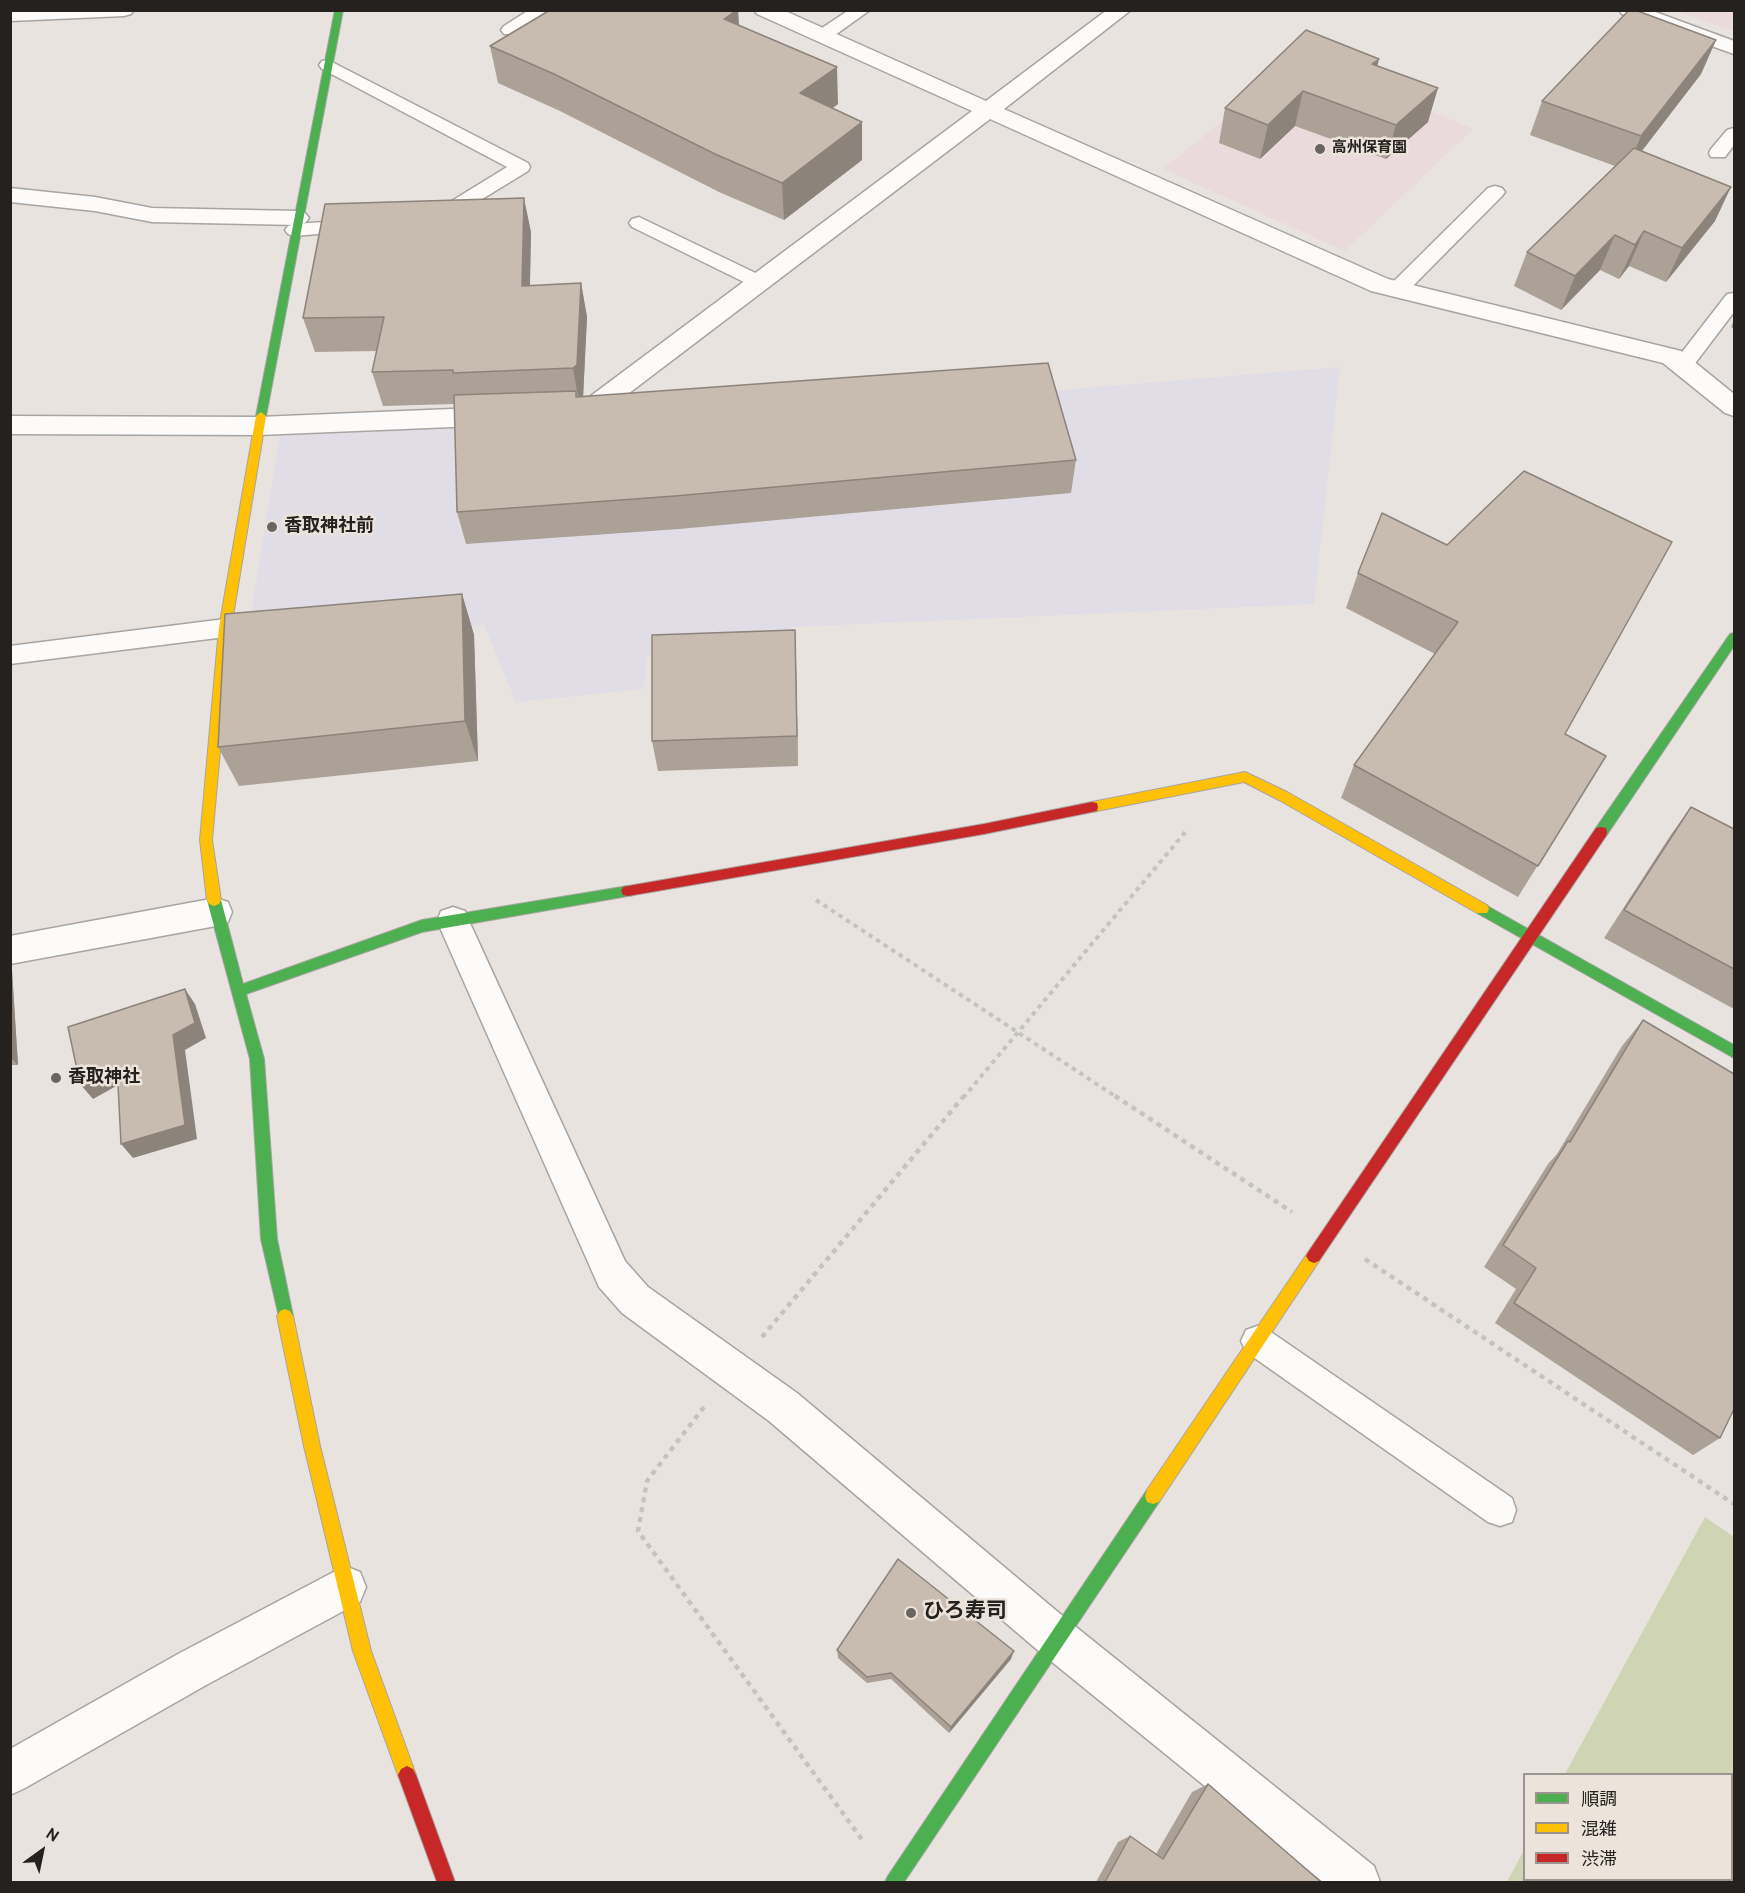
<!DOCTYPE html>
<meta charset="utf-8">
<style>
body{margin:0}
#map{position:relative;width:1745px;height:1893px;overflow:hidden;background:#e8e3df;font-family:Overpass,"Noto Sans JP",sans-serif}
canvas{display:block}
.frame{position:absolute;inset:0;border:12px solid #24211e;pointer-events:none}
.legend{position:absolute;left:1523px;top:1773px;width:210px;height:108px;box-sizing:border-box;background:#ece3db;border:2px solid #9c958f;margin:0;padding:8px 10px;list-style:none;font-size:18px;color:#24211e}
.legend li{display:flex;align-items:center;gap:12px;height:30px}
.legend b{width:30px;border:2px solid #9c958f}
.north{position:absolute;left:12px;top:1821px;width:60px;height:60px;-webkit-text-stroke:4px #ece3db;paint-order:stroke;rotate:33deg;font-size:16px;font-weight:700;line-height:24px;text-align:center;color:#24211e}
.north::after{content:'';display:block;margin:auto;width:21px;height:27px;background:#24211e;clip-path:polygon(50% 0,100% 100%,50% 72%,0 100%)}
</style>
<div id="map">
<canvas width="1745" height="1893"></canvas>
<div class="frame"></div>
<ul class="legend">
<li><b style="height:8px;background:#4caf50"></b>順調</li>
<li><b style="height:8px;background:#ffc107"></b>混雑</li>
<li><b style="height:8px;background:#c62828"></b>渋滞</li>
</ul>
<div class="north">N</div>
</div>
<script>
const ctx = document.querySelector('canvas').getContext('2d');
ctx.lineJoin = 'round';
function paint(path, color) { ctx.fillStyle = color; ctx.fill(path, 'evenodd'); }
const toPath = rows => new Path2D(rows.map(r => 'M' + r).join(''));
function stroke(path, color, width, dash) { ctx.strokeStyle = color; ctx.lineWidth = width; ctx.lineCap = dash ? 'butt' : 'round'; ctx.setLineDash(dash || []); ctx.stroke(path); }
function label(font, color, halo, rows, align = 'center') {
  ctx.font = font + ' Overpass,"Noto Sans JP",sans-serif'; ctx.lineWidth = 5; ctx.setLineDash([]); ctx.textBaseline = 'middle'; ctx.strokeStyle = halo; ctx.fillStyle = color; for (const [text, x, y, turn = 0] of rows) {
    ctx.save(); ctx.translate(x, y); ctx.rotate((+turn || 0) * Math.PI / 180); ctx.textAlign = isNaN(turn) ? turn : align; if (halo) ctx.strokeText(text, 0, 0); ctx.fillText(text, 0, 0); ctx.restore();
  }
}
paint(toPath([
 [1340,367,1314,604,791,627,793,654,647,657,644,689,516,702,484,625,246,645,280,435,1061,390]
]), '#e1dde7');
paint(toPath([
 [1675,11,1734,11,1734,31],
 [1301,57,1473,129,1345,251,1163,169]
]), '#ebdadb');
paint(toPath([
 [1705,1517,1734,1537,1734,1882,1507,1882,1524,1850,1524,1880,1732,1880,1732,1774,1565,1774]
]), '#cfd4b4');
const lane = toPath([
 [529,10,550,10,516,34,504,34,501,30,504,26,529,10],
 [849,10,870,10,828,40,816,40,813,36,816,32,849,10],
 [328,60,528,163,530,167,528,171,443,223,429,223,426,219,429,215,507,167,322,69,319,65,322,61,328,60],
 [1734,128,1734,145,1725,157,1711,157,1709,153,1711,149,1727,130,1734,128],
 [1495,186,1502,188,1505,192,1502,196,1405,294,1398,295,1391,294,1388,289,1391,284,1488,188,1495,186],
 [639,217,768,279,771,283,768,287,761,289,754,287,632,227,629,223,632,219,639,217],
 [356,220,363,222,366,226,363,230,295,236,288,234,285,230,288,226,295,224,356,220],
 [1734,293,1734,312,1690,370,1683,372,1676,370,1673,365,1676,360,1727,294,1734,293],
 [225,619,233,622,237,628,233,634,225,637,10,664,10,646,225,619],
 [1257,1326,1268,1330,1512,1498,1516,1510,1512,1522,1500,1526,1488,1522,1246,1352,1241,1341,1246,1330,1257,1326]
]);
const street = toPath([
 [10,10,134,10,131,14,124,16,10,21,10,10],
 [754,10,783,10,986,101,1107,10,1131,10,1004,109,1388,279,1681,351,1734,394,1734,416,1725,413,1663,363,1371,291,990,119,595,419,586,422,564,419,560,413,564,407,580,404,972,111,757,14,754,10],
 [1619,10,1650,10,1734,41,1734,54,1622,14,1619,10],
 [10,188,95,197,152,208,297,211,305,213,309,218,305,223,297,225,152,222,95,211,10,202,10,188],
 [500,407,509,410,513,416,509,422,500,425,259,435,10,434,10,416,259,417,500,407],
 [216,898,228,902,232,912,228,922,216,926,10,964,10,936,216,898],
 [453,907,465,911,469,921,625,1261,648,1287,797,1393,1071,1623,1374,1866,1380,1882,1323,1882,1041,1653,769,1421,622,1313,599,1287,437,921,441,911,453,907],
 [345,1566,360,1572,366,1587,360,1602,208,1684,25,1788,10,1795,10,1749,178,1654,345,1566]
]);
const fast = toPath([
 [335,10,343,10,266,416,261,420,256,416,335,10],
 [1734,633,1734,646,1606,836,1596,836,1595,832,1596,828,1730,634,1734,633],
 [628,886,633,887,635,891,633,895,628,896,422,932,246,994,264,1059,277,1239,293,1316,290,1321,285,1323,280,1321,261,1239,250,1059,207,900,209,896,219,896,221,900,243,984,422,920,628,886],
 [1482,903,1734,1045,1734,1058,1477,913,1475,909,1477,905,1482,903],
 [1153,1488,1159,1490,1161,1496,1159,1502,904,1882,885,1882,888,1876,1147,1490,1153,1488]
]);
const slow = toPath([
 [261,412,266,416,231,628,212,840,221,900,219,904,214,906,209,904,207,900,200,840,219,628,256,416,261,412],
 [1245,772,1287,792,1487,905,1489,909,1487,913,1477,913,1279,800,1244,782,1092,812,1086,807,1092,802,1245,772],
 [1314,1249,1319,1251,1322,1256,1319,1261,1159,1502,1153,1504,1147,1502,1145,1496,1147,1490,1309,1251,1314,1249],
 [285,1309,290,1311,293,1316,320,1446,371,1651,416,1775,413,1781,407,1784,401,1781,398,1775,353,1651,304,1446,277,1316,280,1311,285,1309]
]);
const jam = toPath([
 [1092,802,1097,803,1098,807,1097,811,984,834,628,896,623,895,621,891,623,887,628,886,984,824,1092,802],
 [1601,827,1606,828,1607,832,1606,836,1319,1261,1314,1263,1309,1261,1306,1256,1309,1251,1596,828,1601,827],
 [407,1766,413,1769,416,1775,455,1882,437,1882,398,1775,401,1769,407,1766]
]);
stroke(lane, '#a8a4a1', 3);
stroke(street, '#a8a4a1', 3);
stroke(fast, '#a8a4a1', 2);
stroke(slow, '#a8a4a1', 2);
stroke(jam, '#a8a4a1', 2);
stroke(toPath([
 [816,900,1118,1098],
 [963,1098,1187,830]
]), '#c5c3c1', 4, [4.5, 4.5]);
stroke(toPath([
 [1115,1096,1292,1212],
 [1365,1259,1734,1504],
 [762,1337,964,1096],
 [704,1407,647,1481,638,1531,863,1841]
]), '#c5c3c1', 4.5, [5, 5]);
paint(lane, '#fcfbfa');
paint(street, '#fcfbfa');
paint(fast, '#4caf50');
paint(slow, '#ffc107');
paint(jam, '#c62828');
paint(toPath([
 [550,10,738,10,739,25,838,104,832,108,862,160,784,220,719,192,560,111,498,83,490,46],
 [1716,40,1701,74,1642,151,1715,221,1666,282,1629,266,1619,279,1600,270,1561,310,1514,286,1527,252,1615,166,1530,135,1542,101],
 [1379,59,1377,66,1428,122,1386,159,1295,126,1260,159,1219,143,1225,108],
 [531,232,530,286,581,283,587,317,583,396,1076,460,1071,493,679,529,466,544,457,512,454,404,383,406,372,372,377,351,315,352,303,318],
 [1734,320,1734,329,1731,327],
 [1382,513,1565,734,1606,756,1518,897,1341,798,1354,765,1435,654,1346,608,1358,573],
 [462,594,474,635,478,761,239,786,218,747],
 [795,630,796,662,798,766,658,771,652,741],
 [1691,807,1734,829,1734,1009,1604,938,1670,836],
 [10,969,12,971,18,1065,10,1065],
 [1643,1020,1720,1438,1693,1455,1495,1323,1516,1289,1484,1267,1548,1164,1557,1154,1622,1046],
 [837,1650,1011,1659,949,1733,891,1679,867,1683,838,1658],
 [1208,1784,1321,1882,1096,1882,1118,1842,1130,1836,1156,1854,1192,1792]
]), '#aca197');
paint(toPath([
 [737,10,738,10,740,47,724,19],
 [1716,40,1701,74,1627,170,1641,136],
 [1379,59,1370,94,1372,64],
 [837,67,838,104,802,131,800,93],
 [1438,88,1428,122,1386,159,1396,125],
 [1303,91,1295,126,1260,159,1268,125],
 [862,122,862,160,784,220,782,183],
 [1731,187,1715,221,1666,282,1682,248],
 [524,198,531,232,529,320,522,286],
 [1644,231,1629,266,1619,279,1635,245],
 [1615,235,1600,270,1561,310,1575,276],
 [581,283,587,317,583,399,579,402,573,368],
 [462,594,474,635,478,761,465,721],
 [795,630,796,662,798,766,797,736],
 [10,969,12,971,18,1065,10,1057],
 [185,989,195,1004,206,1038,185,1050,197,1139,133,1158,121,1144,173,1035],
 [117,1065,129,1079,93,1099,80,1084],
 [1014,1651,1011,1659,949,1733,951,1727]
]), '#8c837b');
const building = toPath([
 [550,10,737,10,724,19,837,67,800,93,862,122,782,183,715,154,554,74,490,46,550,10],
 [1629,10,1635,10,1716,40,1641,136,1542,101,1629,10],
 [1306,30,1379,59,1372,64,1438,88,1396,125,1303,91,1268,125,1225,108,1306,30],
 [1634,148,1731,187,1682,248,1644,231,1635,245,1615,235,1575,276,1527,252,1634,148],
 [524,198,522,286,581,283,577,365,573,368,453,373,453,370,372,372,384,317,303,318,325,204,524,198],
 [1048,363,1076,460,675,496,457,512,454,395,576,391,576,397,1048,363],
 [1524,471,1672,542,1565,734,1606,756,1538,866,1354,765,1458,622,1358,573,1382,513,1447,545,1524,471],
 [462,594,465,721,218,747,225,614,462,594],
 [795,630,797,736,652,741,652,635,795,630],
 [1691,807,1734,829,1734,969,1624,910,1691,807],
 [185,989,195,1023,173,1035,185,1125,121,1144,117,1065,80,1084,68,1027,185,989],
 [1643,1020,1734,1074,1734,1409,1720,1438,1514,1303,1536,1268,1503,1245,1568,1141,1570,1142,1643,1020],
 [898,1559,1014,1651,951,1727,891,1673,867,1677,837,1650,898,1559],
 [1208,1784,1321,1882,1105,1882,1130,1836,1163,1859,1208,1784]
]);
paint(building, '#c8bbb0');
stroke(building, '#8c837b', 1.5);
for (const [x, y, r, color] of [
 [1320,149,6,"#696562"],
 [272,527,6,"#696562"],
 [56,1078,6,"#696562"],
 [911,1613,6,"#696562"]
]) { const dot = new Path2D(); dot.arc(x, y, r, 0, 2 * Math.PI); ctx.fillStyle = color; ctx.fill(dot); stroke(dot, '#ece3db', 2); }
label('bold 15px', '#24211e', '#ece3db', [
 ["高州保育園",1332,149]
], 'left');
label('bold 18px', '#24211e', '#ece3db', [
 ["香取神社前",284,527],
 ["香取神社",68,1078]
], 'left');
label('bold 21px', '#24211e', '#ece3db', [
 ["ひろ寿司",923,1613]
], 'left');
</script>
